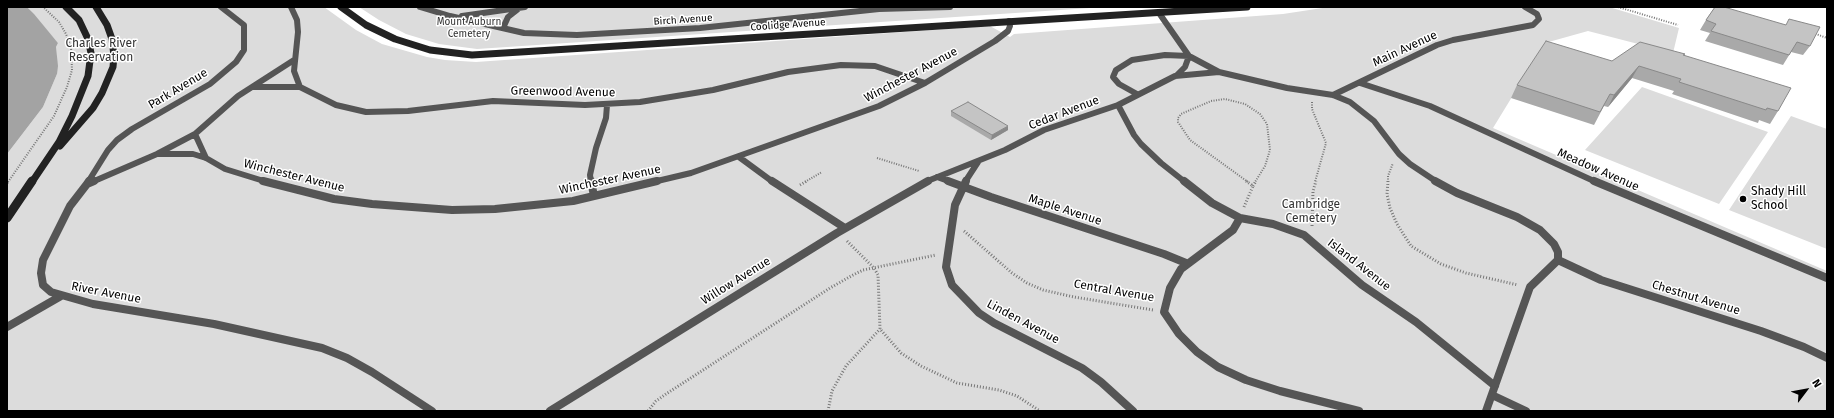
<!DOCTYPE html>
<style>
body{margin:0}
#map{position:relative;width:1834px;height:418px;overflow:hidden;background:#fff;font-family:"Fira Sans",sans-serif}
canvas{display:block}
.frame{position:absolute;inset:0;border:8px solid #000;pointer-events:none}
.north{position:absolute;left:1786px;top:370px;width:40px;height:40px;-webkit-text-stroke:3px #fff;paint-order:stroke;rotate:58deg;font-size:11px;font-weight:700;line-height:16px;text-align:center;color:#000}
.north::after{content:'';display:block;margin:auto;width:14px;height:18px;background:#000;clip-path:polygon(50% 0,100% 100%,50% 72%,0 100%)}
</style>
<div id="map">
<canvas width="1834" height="418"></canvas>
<div class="frame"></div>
<div class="north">N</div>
</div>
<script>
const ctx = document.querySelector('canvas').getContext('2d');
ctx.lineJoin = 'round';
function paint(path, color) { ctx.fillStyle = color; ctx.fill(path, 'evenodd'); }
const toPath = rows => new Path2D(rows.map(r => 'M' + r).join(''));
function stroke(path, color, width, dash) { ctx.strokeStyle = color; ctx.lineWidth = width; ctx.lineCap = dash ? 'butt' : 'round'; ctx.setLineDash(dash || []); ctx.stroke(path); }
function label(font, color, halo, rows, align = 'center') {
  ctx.font = font + ' "Fira Sans",sans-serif'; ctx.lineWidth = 3; ctx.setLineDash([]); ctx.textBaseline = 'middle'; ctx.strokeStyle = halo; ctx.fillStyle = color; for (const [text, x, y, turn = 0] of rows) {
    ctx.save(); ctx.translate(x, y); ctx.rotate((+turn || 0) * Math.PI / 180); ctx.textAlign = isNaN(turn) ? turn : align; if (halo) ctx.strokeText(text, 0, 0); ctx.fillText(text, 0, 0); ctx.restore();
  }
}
paint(toPath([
 [27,7,324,7,356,30,382,44,427,57,445,60,476,62,990,26,1010,37,1014,34,1283,14,1329,7,1609,7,1679,28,1673,53,1588,31,1545,43,1493,128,1827,271,1827,411,7,411,7,154,43,107,57,74,56,47,58,43],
 [359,7,1105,7,477,49,439,44,406,34,379,20],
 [1642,87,1768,132,1719,204,1585,150],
 [1791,116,1827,129,1827,249,1729,210]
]), '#dcdcdc');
paint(toPath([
 [7,7,27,7,34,14,58,43,56,47,58,66,57,74,43,107,7,154]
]), '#a3a3a3');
stroke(toPath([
 [1618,7,1678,25],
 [1813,33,1827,38],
 [1312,102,1312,109,1326,143,1315,182],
 [877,158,919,171],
 [8,182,54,116,67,87,72,70,71,47,66,34,59,22,43,7],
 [805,182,822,172],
 [1248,182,1190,140,1178,122,1178,118,1181,114,1211,101,1225,99,1245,104,1260,114,1267,124,1270,150,1265,166,1255,182],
 [1388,182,1388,176,1393,163]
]), '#777', 2, [1, 1.5]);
stroke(toPath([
 [1246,181,1253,186],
 [1388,181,1387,194,1390,208,1397,224,1411,246,1441,264,1466,273,1518,285],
 [7,183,8,181],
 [800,185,807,181],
 [1253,186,1256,181],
 [1244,207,1253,186],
 [1312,226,1313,191,1316,181],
 [964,231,1012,273,1027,283,1043,290,1074,297,1153,310],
 [847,241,874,268,878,275,880,329,901,353,921,366,957,383,999,390,1017,396,1040,411],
 [648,411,656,401,666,394,830,288,853,275,863,270,936,255],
 [828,411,832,391,846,366,880,329]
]), '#777', 3, [1, 2]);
stroke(toPath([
 [291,7,297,20,298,32,294,71,300,87,336,105,366,112,408,111,493,101,585,105,640,102,713,90,788,72,841,65,875,66,925,83],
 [420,7,450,16,524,33,577,35,700,28,879,9,950,7],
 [1159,13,1189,56,1185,67,1176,76],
 [462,16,525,7],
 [503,28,508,17,517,10],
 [1360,83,1430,106,1596,182],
 [253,87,300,87],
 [1137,94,1119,84,1113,77,1116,70,1132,60,1165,55,1189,56,1219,72],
 [1333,95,1437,45,1453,40,1533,25,1539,19,1537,14,1525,7],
 [1118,105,1134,135,1141,144,1161,163,1185,182],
 [195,134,206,158],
 [157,154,193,154,206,158,225,169,267,182],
 [739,157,773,182],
 [937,177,951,182],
 [88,182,108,150,117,140,132,129,210,84,236,62,244,50,244,25,221,7],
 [92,182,157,154,195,134,238,96,294,60],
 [591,182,590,175,596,148,606,118,607,105],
 [653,182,691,173,879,106,925,83,995,41,1008,31,1010,26,1009,21],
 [925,182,1005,150,1044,130,1118,105,1175,76,1219,72,1287,88,1333,95,1350,102,1374,121,1399,154,1410,164,1437,182],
 [965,182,978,162]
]), '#555', 6);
stroke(toPath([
 [94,181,87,184,70,206,43,260,41,273,43,285,51,292,93,304,214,324,322,348,347,358,372,372,432,411],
 [263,181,334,199,372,204,452,210,495,209,573,201,657,181],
 [591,181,594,196],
 [772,181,845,228],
 [948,181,991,197,1164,254,1186,263],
 [966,181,955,205,946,267,952,285,979,313,994,323,1082,368,1101,382,1133,411],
 [1184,181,1212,203,1240,218,1273,224,1304,235,1362,285,1416,322,1495,386],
 [1435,181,1457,193,1517,217,1540,230,1554,244,1558,252,1558,260],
 [1594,181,1827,278],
 [87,184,89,181],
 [1240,218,1233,230,1181,269,1170,288,1164,312,1179,334,1197,352,1218,367,1246,380,1280,391,1359,411],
 [1558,260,1601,280,1761,331,1804,347,1827,358],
 [7,327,61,296],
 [1492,395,1526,411],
 [550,411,837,233,928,181],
 [1486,411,1530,287,1558,260]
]), '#555', 8);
stroke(toPath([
 [341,7,366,25,395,39,430,50,472,55,1247,7],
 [60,146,93,108,102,93,113,67,114,56,112,39,107,25,96,7],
 [32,182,59,142,72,116,88,76,91,53,88,39,79,20,66,7]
]), '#222', 7);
stroke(toPath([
 [7,218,32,181]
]), '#222', 9);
paint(toPath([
 [1715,7,1810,46,1803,55,1791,52,1783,65,1705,41,1710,33,1700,30,1706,20],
 [1684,56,1778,111,1770,124,1759,120,1758,123,1672,94,1674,91,1632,78,1608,107,1604,106,1594,125,1511,98,1517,85,1612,61],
 [951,111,1008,130,991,140,951,116]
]), '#a9a9a9');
paint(toPath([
 [1639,66,1632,78,1608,107,1614,95],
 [1008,126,1008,130,991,140,992,135]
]), '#898989');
const building = toPath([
 [1715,7,1724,7,1786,25,1789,19,1820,27,1810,46,1797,42,1789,55,1711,31,1716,24,1706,20,1715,7],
 [1546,41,1612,61,1640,42,1685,54,1683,55,1791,88,1778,111,1767,108,1766,110,1679,82,1681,79,1639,66,1614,95,1610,94,1600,112,1517,85,1546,41],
 [968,102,1008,126,992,135,951,111,968,102]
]);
paint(building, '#c4c4c4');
stroke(building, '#898989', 1);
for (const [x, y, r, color] of [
 [1743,199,4,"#000"]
]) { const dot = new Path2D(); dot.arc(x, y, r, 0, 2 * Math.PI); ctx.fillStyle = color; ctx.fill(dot); stroke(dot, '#fff', 1.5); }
label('10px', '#000', '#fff', [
 ["Birch Avenue",683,20,-4],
 ["Coolidge Avenue",788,25,-4]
]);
label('10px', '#333', '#fff', [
 ["Mount Auburn",469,22],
 ["Cemetery",469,34]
]);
label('12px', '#333', '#fff', [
 ["Charles River",101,44],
 ["Reservation",101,58],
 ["Cambridge",1311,205],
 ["Cemetery",1311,219]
]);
label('12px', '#000', '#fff', [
 ["Main Avenue",1405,49,-25],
 ["Winchester Avenue",911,75,-28],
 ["Park Avenue",178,89,-31],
 ["Greenwood Avenue",563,92,1],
 ["Cedar Avenue",1064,113,-21],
 ["Meadow Avenue",1598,170,24],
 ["Winchester Avenue",294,176,14],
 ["Winchester Avenue",610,180,-12],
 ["Maple Avenue",1065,210,18],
 ["Island Avenue",1359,265,38],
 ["Willow Avenue",736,281,-32],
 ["Central Avenue",1114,291,10],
 ["River Avenue",106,293,11],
 ["Chestnut Avenue",1696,298,17],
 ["Linden Avenue",1023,322,28]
]);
label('12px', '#000', '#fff', [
 ["Shady Hill",1751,192],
 ["School",1751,206]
], 'left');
</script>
